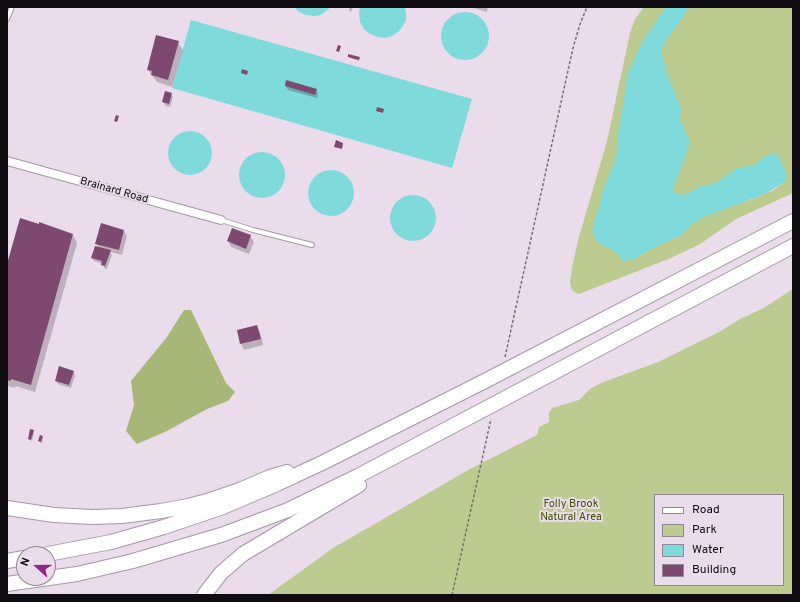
<!DOCTYPE html>
<style>
body{margin:0}
#map{position:relative;width:800px;height:602px;overflow:hidden;background:#eadceb;font-family:Overpass,sans-serif}
canvas{display:block}
.frame{position:absolute;inset:0;border:8px solid #0f0b10;pointer-events:none}
.legend{position:absolute;left:654px;top:494px;width:130px;height:92px;box-sizing:border-box;background:#eadceb;border:1px solid #928893;margin:0;padding:5px 7px;list-style:none;font-size:12px;color:#0f0b10}
.legend li{display:flex;align-items:center;gap:8px;height:20px}
.legend b{width:20px;border:1px solid #928893}
.north{position:absolute;left:16px;top:546px;width:40px;height:40px;box-sizing:border-box;background:#eadceb;border:1px solid #928893;border-radius:50%;rotate:291deg;font-size:11px;font-weight:700;line-height:16px;text-align:center;color:#0f0b10}
.north::after{content:'';display:block;margin:auto;width:14px;height:18px;background:#932484;clip-path:polygon(50% 0,100% 100%,50% 72%,0 100%)}
</style>
<div id="map">
<canvas width="800" height="602"></canvas>
<div class="frame"></div>
<ul class="legend">
<li><b style="height:5px;background:#fff"></b>Road</li>
<li><b style="height:11px;background:#bccb8f"></b>Park</li>
<li><b style="height:11px;background:#7fdadb"></b>Water</li>
<li><b style="height:11px;background:#7e496e"></b>Building</li>
</ul>
<div class="north">N</div>
</div>
<script>
const ctx = document.querySelector('canvas').getContext('2d');
ctx.lineJoin = 'round';
function paint(path, color) { ctx.fillStyle = color; ctx.fill(path, 'evenodd'); }
const toPath = rows => new Path2D(rows.map(r => 'M' + r).join(''));
function stroke(path, color, width, dash) { ctx.strokeStyle = color; ctx.lineWidth = width; ctx.lineCap = dash ? 'butt' : 'round'; ctx.setLineDash(dash || []); ctx.stroke(path); }
function label(font, color, halo, rows, align = 'center') {
  ctx.font = font + ' Overpass,sans-serif'; ctx.lineWidth = 4; ctx.setLineDash([]); ctx.textBaseline = 'middle'; ctx.strokeStyle = halo; ctx.fillStyle = color; for (const [text, x, y, turn = 0] of rows) {
    ctx.save(); ctx.translate(x, y); ctx.rotate((+turn || 0) * Math.PI / 180); ctx.textAlign = isNaN(turn) ? turn : align; if (halo) ctx.strokeText(text, 0, 0); ctx.fillText(text, 0, 0); ctx.restore();
  }
}
paint(toPath([
 [644,7,793,7,793,193,736,219,700,244,671,258,579,294,574,292,571,288,570,283,572,267,579,237,607,141,630,33,635,19],
 [784,182,772,191,737,205],
 [687,229,680,236,657,246,634,259,624,260],
 [793,289,793,352,792,359,793,399,793,595,268,595,333,548,470,469,537,435,539,427,549,422,549,413,552,408,579,400,590,389,601,383,658,362,719,332,740,319,762,309],
 [655,495,783,495,783,585,655,585]
]), '#bccb8f');
paint(toPath([
 [184,310,191,310,226,383,235,392,228,401,207,409,167,431,137,444,126,431,134,405,131,381,167,337]
]), '#a7b778');
paint(toPath([
 [294,7,331,7,321,15,314,16,306,15,299,12],
 [360,7,405,7,406,12,406,20,403,26,398,32,392,36,385,38,378,37,370,34,364,29,360,22,359,14],
 [666,7,691,7,689,8,665,42,661,51,666,71,681,109,680,120,689,139,688,149,673,189,675,194,685,195,700,187,716,183,737,168,754,165,762,158,772,154,777,154,786,172,787,177,784,182,767,193,704,217,695,222,680,236,657,246,634,259,624,261,613,250,599,243,596,239,592,229,600,204,603,189,612,169,617,154,618,133,628,74,634,59,646,36],
 '441 36a24 24 0 1 1 48 0a24 24 0 1 1-48 0Z',
 [191,20,472,99,452,168,172,88],
 '168 153a22 22 0 1 1 44 0a22 22 0 1 1-44 0Z',
 '239 175a23 23 0 1 1 46 0a23 23 0 1 1-46 0Z',
 '308 193a23 23 0 1 1 46 0a23 23 0 1 1-46 0Z',
 '390 218a23 23 0 1 1 46 0a23 23 0 1 1-46 0Z'
]), '#7fdadb');
paint(toPath([
 [350,7,353,7,351,12,349,10],
 [471,7,488,7,487,12],
 [178,42,183,50,172,87,157,82,148,70],
 [349,57,359,58,359,61,350,58],
 [286,86,316,90,318,94,317,98,288,90],
 [171,94,173,97,170,107,166,106,163,102],
 [124,231,127,236,122,255,110,252,112,255,107,269,104,268,103,264,94,261,92,258,99,248,96,243],
 [73,235,77,243,35,392,16,386,15,388,7,386,7,267],
 [250,236,254,242,249,254,231,247,228,241],
 [257,326,260,332,263,345,244,350,241,344,238,331],
 [73,372,75,375,71,388,58,384,56,381],
 [33,431,34,433,32,441,30,440,29,438],
 [43,436,42,443,40,442,39,441]
]), '#0003');
paint(toPath([
 [156,35,179,41,168,80,151,75,152,71,147,70],
 [338,45,341,46,339,52,336,51],
 [348,54,360,57,359,60,348,57],
 [242,69,248,71,247,75,241,73],
 [286,80,317,89,315,95,285,86],
 [165,91,172,93,169,104,162,102],
 [377,107,384,109,383,113,376,111],
 [116,115,119,116,117,122,114,121],
 [336,140,343,143,342,149,334,147],
 [20,218,39,224,39,222,73,234,31,385,11,379,11,381,7,380,7,264],
 [101,223,124,230,119,250,95,244],
 [232,228,251,235,246,249,227,241],
 [95,246,111,250,105,266,101,265,102,261,91,258],
 [257,325,261,339,240,344,237,330],
 [59,366,74,371,69,385,55,381],
 [30,429,34,430,31,440,28,439],
 [40,435,43,436,41,442,38,441]
]), '#7e496e');
const lane = toPath([
 [7,19,12,7],
 [221,220,253,230,312,245]
]);
const street = toPath([
 [7,161,221,220]
]);
const highway = toPath([
 [7,508,54,515,92,517,122,516,161,511,188,506,207,501,242,489,270,477,287,472],
 [48,554,111,542,164,527,223,507,277,484,324,462,481,383,793,221],
 [7,561,24,558],
 [7,584,77,574,133,561,221,535,288,510,358,476,793,246],
 [204,595,221,573,243,554,359,485]
]);
stroke(lane, '#a497a5', 6);
stroke(street, '#a497a5', 10);
stroke(highway, '#a497a5', 16);
stroke(toPath([
 [505,357,573,48,580,24,587,7],
 [452,595,491,419]
]), '#756d76', 1.5, [3, 2]);
stroke(lane, '#fff', 4);
stroke(street, '#fff', 8);
stroke(highway, '#fff', 14);
label('11px', '#0f0b10', '#eadceb', [
 ["Brainard Road",114,191,16]
]);
label('11px', '#3f4c00', '#eadceb', [
 ["Folly Brook",571,505],
 ["Natural Area",571,518]
]);
</script>
